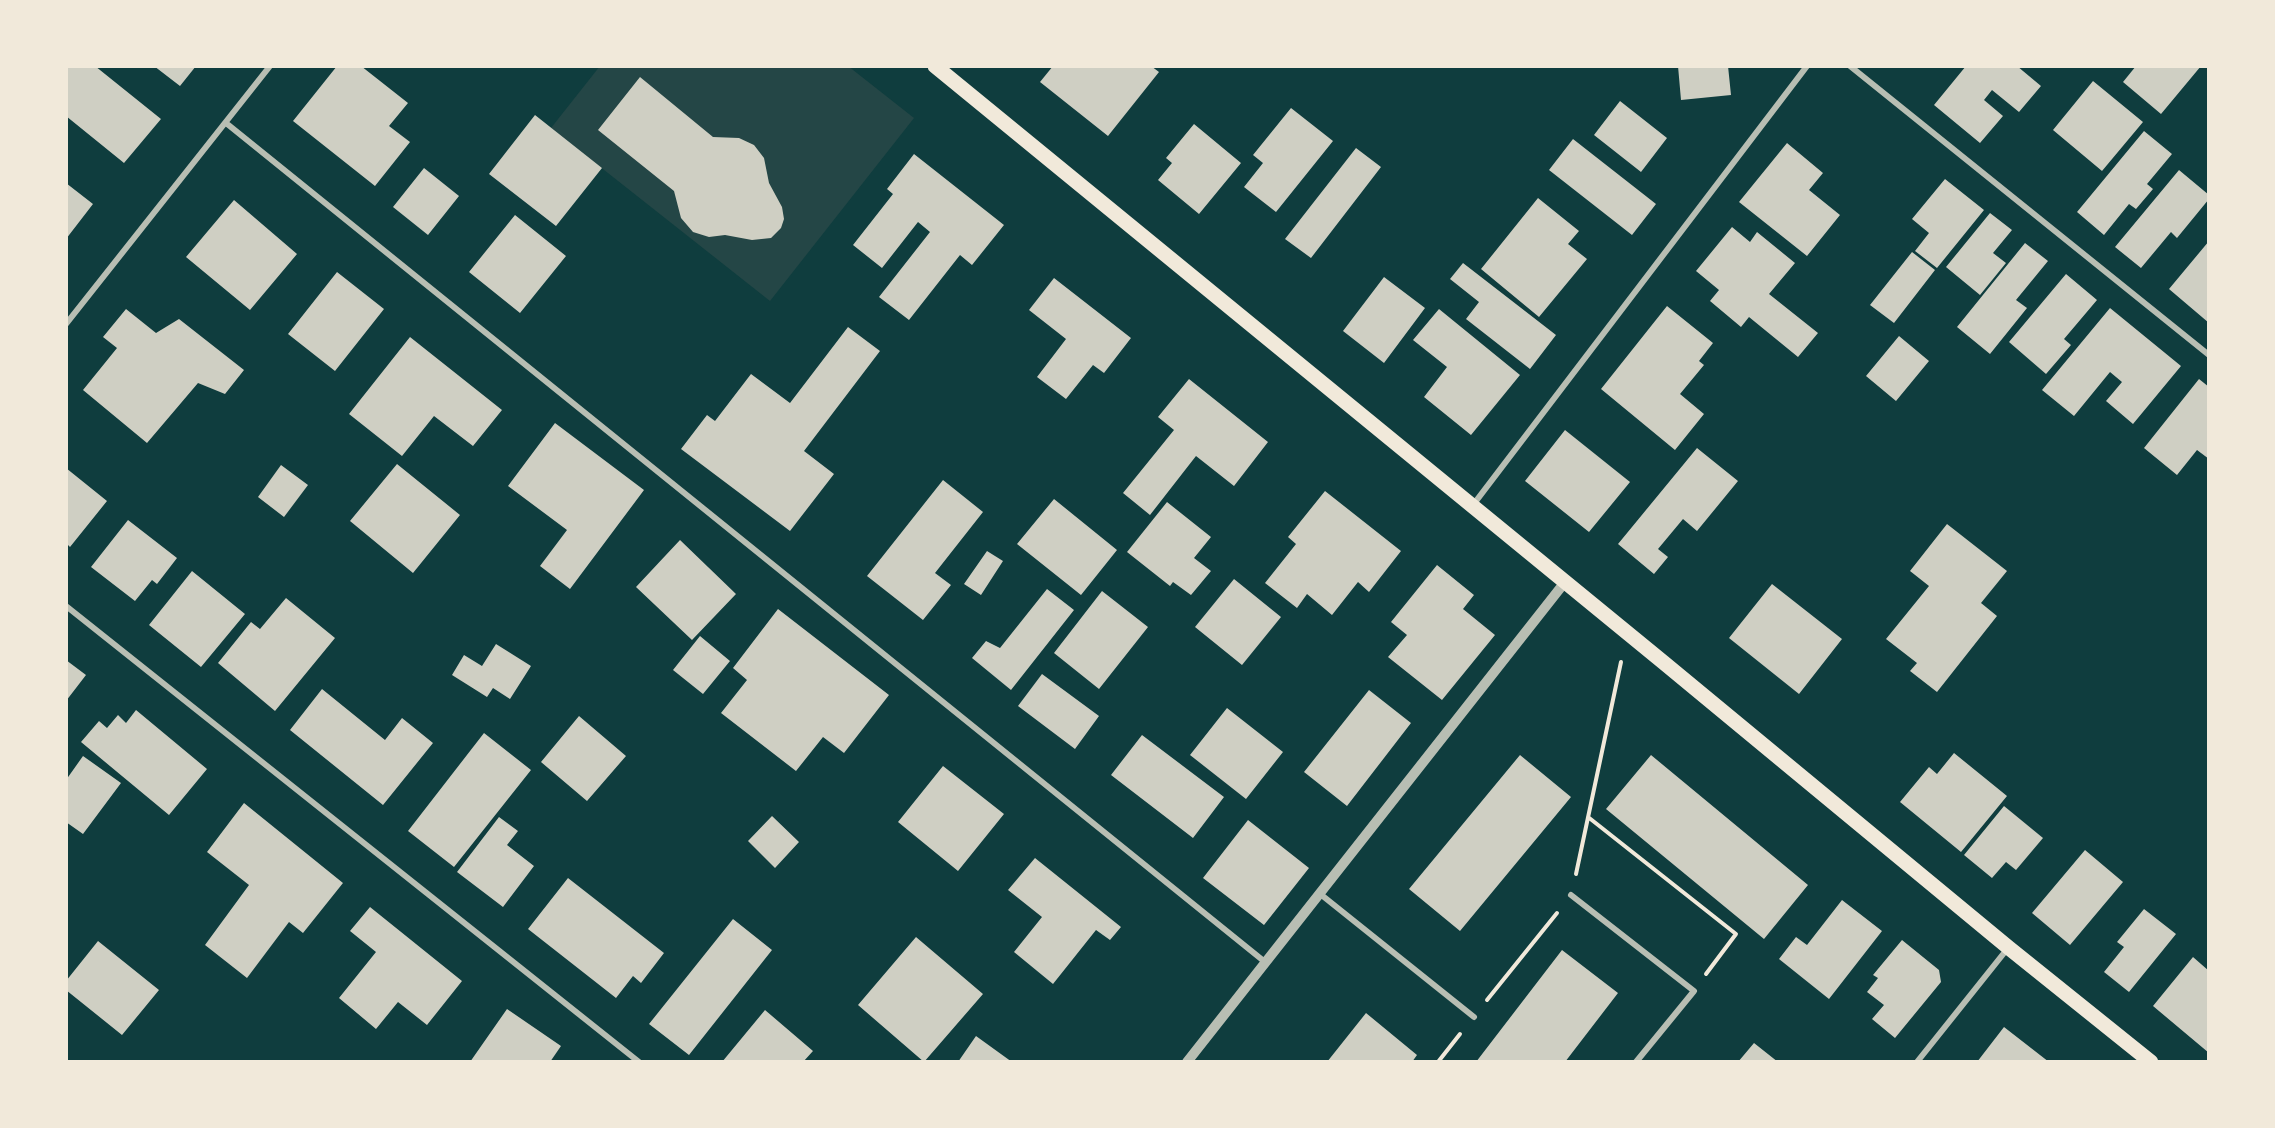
<!DOCTYPE html>
<style>
body{margin:0}
#map{position:relative;width:2275px;height:1128px;overflow:hidden;background:#0f3d3e;font-family:Figtree,sans-serif}
canvas{display:block}
.frame{position:absolute;inset:0;border:68px solid #f1e9da;pointer-events:none}
</style>
<div id="map">
<canvas width="2275" height="1128"></canvas>
<div class="frame"></div>
</div>
<script>
const ctx = document.querySelector('canvas').getContext('2d');
ctx.lineJoin = 'round';
function paint(path, color) { ctx.fillStyle = color; ctx.fill(path, 'evenodd'); }
const toPath = rows => new Path2D(rows.map(r => 'M' + r).join(''));
function stroke(path, color, width, dash) { ctx.strokeStyle = color; ctx.lineWidth = width; ctx.lineCap = dash ? 'butt' : 'round'; ctx.setLineDash(dash || []); ctx.stroke(path); }
paint(toPath([
 [600,66,848,66,914,118,770,301,551,128]
]), '#244646');
paint(toPath([
 [66,66,95,66,161,119,124,163,66,116],
 [154,66,196,66,180,86],
 [337,66,361,66,408,103,389,126,410,142,375,186,293,121],
 [1053,66,1151,66,1159,72,1108,136,1040,82],
 [1678,66,1728,66,1731,95,1681,100],
 [1966,66,2017,66,2041,86,2019,112,1992,90,1984,100,2003,116,1980,143,1934,105],
 [2136,66,2201,66,2161,114,2123,82],
 [640,77,713,137,739,138,754,145,764,158,769,183,782,207,784,219,781,228,771,238,752,240,725,235,709,237,693,232,681,218,674,191,598,130],
 [2093,81,2143,122,2102,171,2053,130],
 [1620,101,1667,138,1641,172,1594,135],
 [1291,108,1333,141,1276,212,1244,187,1263,163,1253,155],
 [535,115,602,168,556,226,489,174],
 [1194,124,1241,163,1199,214,1158,180,1172,163,1166,158],
 [2144,131,2172,154,2147,184,2153,189,2136,209,2129,204,2104,235,2077,212],
 [1573,139,1656,204,1632,235,1549,170],
 [1787,143,1823,173,1809,190,1840,215,1807,256,1739,202],
 [1356,148,1381,167,1311,258,1285,239],
 [914,154,1004,225,972,265,960,255,909,320,879,297,930,232,918,222,882,268,853,245,893,194,887,189],
 [424,168,459,196,428,235,393,207],
 [2179,170,2209,195,2209,199,2177,238,2171,232,2141,268,2115,247],
 [1945,179,1984,210,1937,268,1915,251,1929,233,1912,219],
 [66,183,93,204,66,239],
 [1538,198,1579,231,1568,244,1587,259,1539,317,1481,269],
 [234,200,297,254,250,310,186,257],
 [1990,213,2012,230,1993,253,2006,263,1980,295,1946,267],
 [515,215,566,256,520,313,469,272],
 [1732,227,1750,242,1757,232,1795,263,1769,294,1818,333,1798,357,1749,317,1741,327,1710,301,1719,290,1696,271],
 [2209,241,2209,323,2169,289],
 [2025,243,2048,261,2016,300,2027,308,1990,354,1957,327],
 [1912,252,1935,270,1894,323,1870,305],
 [1463,263,1556,335,1530,369,1466,319,1479,302,1450,279],
 [337,272,384,309,335,371,288,334],
 [2066,274,2097,300,2064,339,2071,345,2046,374,2009,342],
 [1384,277,1425,308,1384,363,1343,331],
 [1054,278,1131,338,1104,373,1093,365,1066,399,1037,377,1066,339,1029,310],
 [1667,306,1713,343,1699,361,1704,365,1680,394,1704,414,1675,450,1601,389],
 [2110,308,2181,366,2133,424,2106,401,2122,382,2110,372,2074,416,2042,390],
 [126,309,156,333,179,319,244,370,225,394,198,383,147,443,83,390,117,348,103,337],
 [1439,309,1520,375,1471,435,1424,397,1447,367,1413,340],
 [848,327,880,351,804,451,834,474,790,531,681,449,707,415,715,421,751,374,790,403],
 [1899,336,1929,361,1896,401,1866,376],
 [410,337,502,410,473,446,434,416,402,456,349,414],
 [1189,379,1268,442,1234,486,1196,456,1150,515,1123,493,1174,430,1158,417],
 [2199,379,2209,387,2209,459,2197,450,2177,475,2144,448],
 [555,423,644,490,570,589,540,566,567,530,508,486],
 [1565,430,1630,482,1589,532,1525,481],
 [1697,448,1738,481,1697,531,1683,519,1658,549,1668,557,1654,574,1618,544],
 [397,464,460,515,413,573,350,521],
 [281,465,308,485,284,517,258,497],
 [66,468,107,501,70,547,66,543],
 [943,480,983,512,935,573,951,585,923,620,867,576],
 [1325,491,1401,551,1369,592,1358,582,1332,615,1307,594,1297,608,1265,583,1296,544,1288,537],
 [1054,499,1117,550,1081,595,1017,544],
 [1167,502,1211,537,1194,558,1211,571,1191,595,1173,582,1170,586,1127,552],
 [128,520,177,558,157,584,152,580,135,601,91,567],
 [1947,524,2007,571,1981,603,1997,616,1937,692,1910,671,1917,663,1886,639,1929,586,1910,571],
 [680,540,736,594,692,640,636,587],
 [987,551,1003,561,981,595,964,584],
 [1437,565,1474,595,1463,609,1495,635,1442,700,1388,657,1407,635,1391,622],
 [192,571,245,614,201,667,149,625],
 [1234,579,1281,617,1242,665,1195,627],
 [1772,584,1842,639,1799,694,1729,638],
 [1047,589,1074,610,1011,690,972,658,986,641,1000,648],
 [1102,591,1148,627,1099,689,1054,653],
 [286,598,335,638,275,711,218,663,251,622,260,629],
 [778,609,889,695,844,753,823,737,796,771,721,713,747,680,733,668],
 [700,636,730,661,703,694,673,670],
 [496,644,531,666,510,699,493,688,487,697,452,675,464,655,482,666],
 [66,660,86,675,66,701],
 [1042,674,1099,716,1075,749,1018,706],
 [322,689,385,740,402,718,433,743,383,805,290,730],
 [1369,690,1411,723,1347,806,1304,772],
 [1227,708,1283,752,1246,799,1190,755],
 [136,710,207,769,169,815,81,742,99,721,107,728,118,715,126,723],
 [579,716,626,756,587,801,541,762],
 [484,733,531,770,454,867,408,831],
 [1142,735,1224,797,1193,838,1111,775],
 [1954,753,2007,796,1961,852,1900,802,1929,767,1937,774],
 [1520,755,1571,797,1460,931,1409,889],
 [1651,755,1808,885,1764,939,1606,809],
 [83,756,121,783,83,834,66,822,66,780],
 [943,766,1004,814,958,871,898,822],
 [244,803,343,883,303,933,289,922,247,978,205,945,249,885,207,852],
 [2004,806,2043,838,2016,870,2006,862,1992,878,1964,855],
 [772,816,799,842,775,868,748,841],
 [499,817,518,831,507,845,534,866,503,907,457,872],
 [1248,820,1309,868,1264,925,1203,878],
 [2085,850,2123,882,2070,945,2032,913],
 [1035,858,1121,927,1110,940,1096,930,1053,984,1014,952,1042,917,1008,890],
 [568,878,664,953,641,983,633,976,616,998,528,929],
 [1842,900,1882,931,1829,999,1779,959,1796,937,1807,945],
 [370,907,462,981,427,1025,398,1002,376,1029,339,998,376,952,350,931],
 [2144,909,2176,934,2129,992,2104,972,2124,947,2117,942],
 [733,919,772,950,689,1055,649,1024],
 [916,937,983,994,924,1062,858,1005],
 [1902,940,1939,970,1941,982,1895,1038,1872,1019,1884,1005,1867,992,1878,978,1873,975],
 [98,941,159,990,122,1035,66,990,66,981],
 [1562,950,1618,993,1565,1062,1476,1062],
 [2193,957,2209,971,2209,1053,2153,1006],
 [507,1009,561,1046,550,1062,470,1062],
 [765,1010,813,1051,803,1062,722,1062],
 [1366,1013,1417,1055,1412,1062,1327,1062],
 [2004,1027,2049,1062,1977,1062],
 [976,1036,1012,1062,958,1062],
 [1754,1043,1778,1062,1738,1062]
]), '#cfcfc3');
stroke(toPath([
 [1588,817,1736,934,1706,974],
 [1576,874,1621,662],
 [1487,1000,1557,913],
 [1438,1062,1460,1034]
]), '#f1e9da', 4);
stroke(toPath([
 [1850,66,2209,355],
 [226,123,1265,962],
 [66,324,270,66],
 [1473,505,1807,66],
 [66,606,639,1062],
 [1319,893,1474,1017],
 [1571,895,1694,991,1636,1062],
 [1917,1062,2008,948]
]), '#b8beb3', 6);
stroke(toPath([
 [1187,1062,1565,582]
]), '#b8beb3', 10);
stroke(toPath([
 [935,66,1663,662,2009,948,2151,1062]
]), '#f1e9da', 15);
</script>
